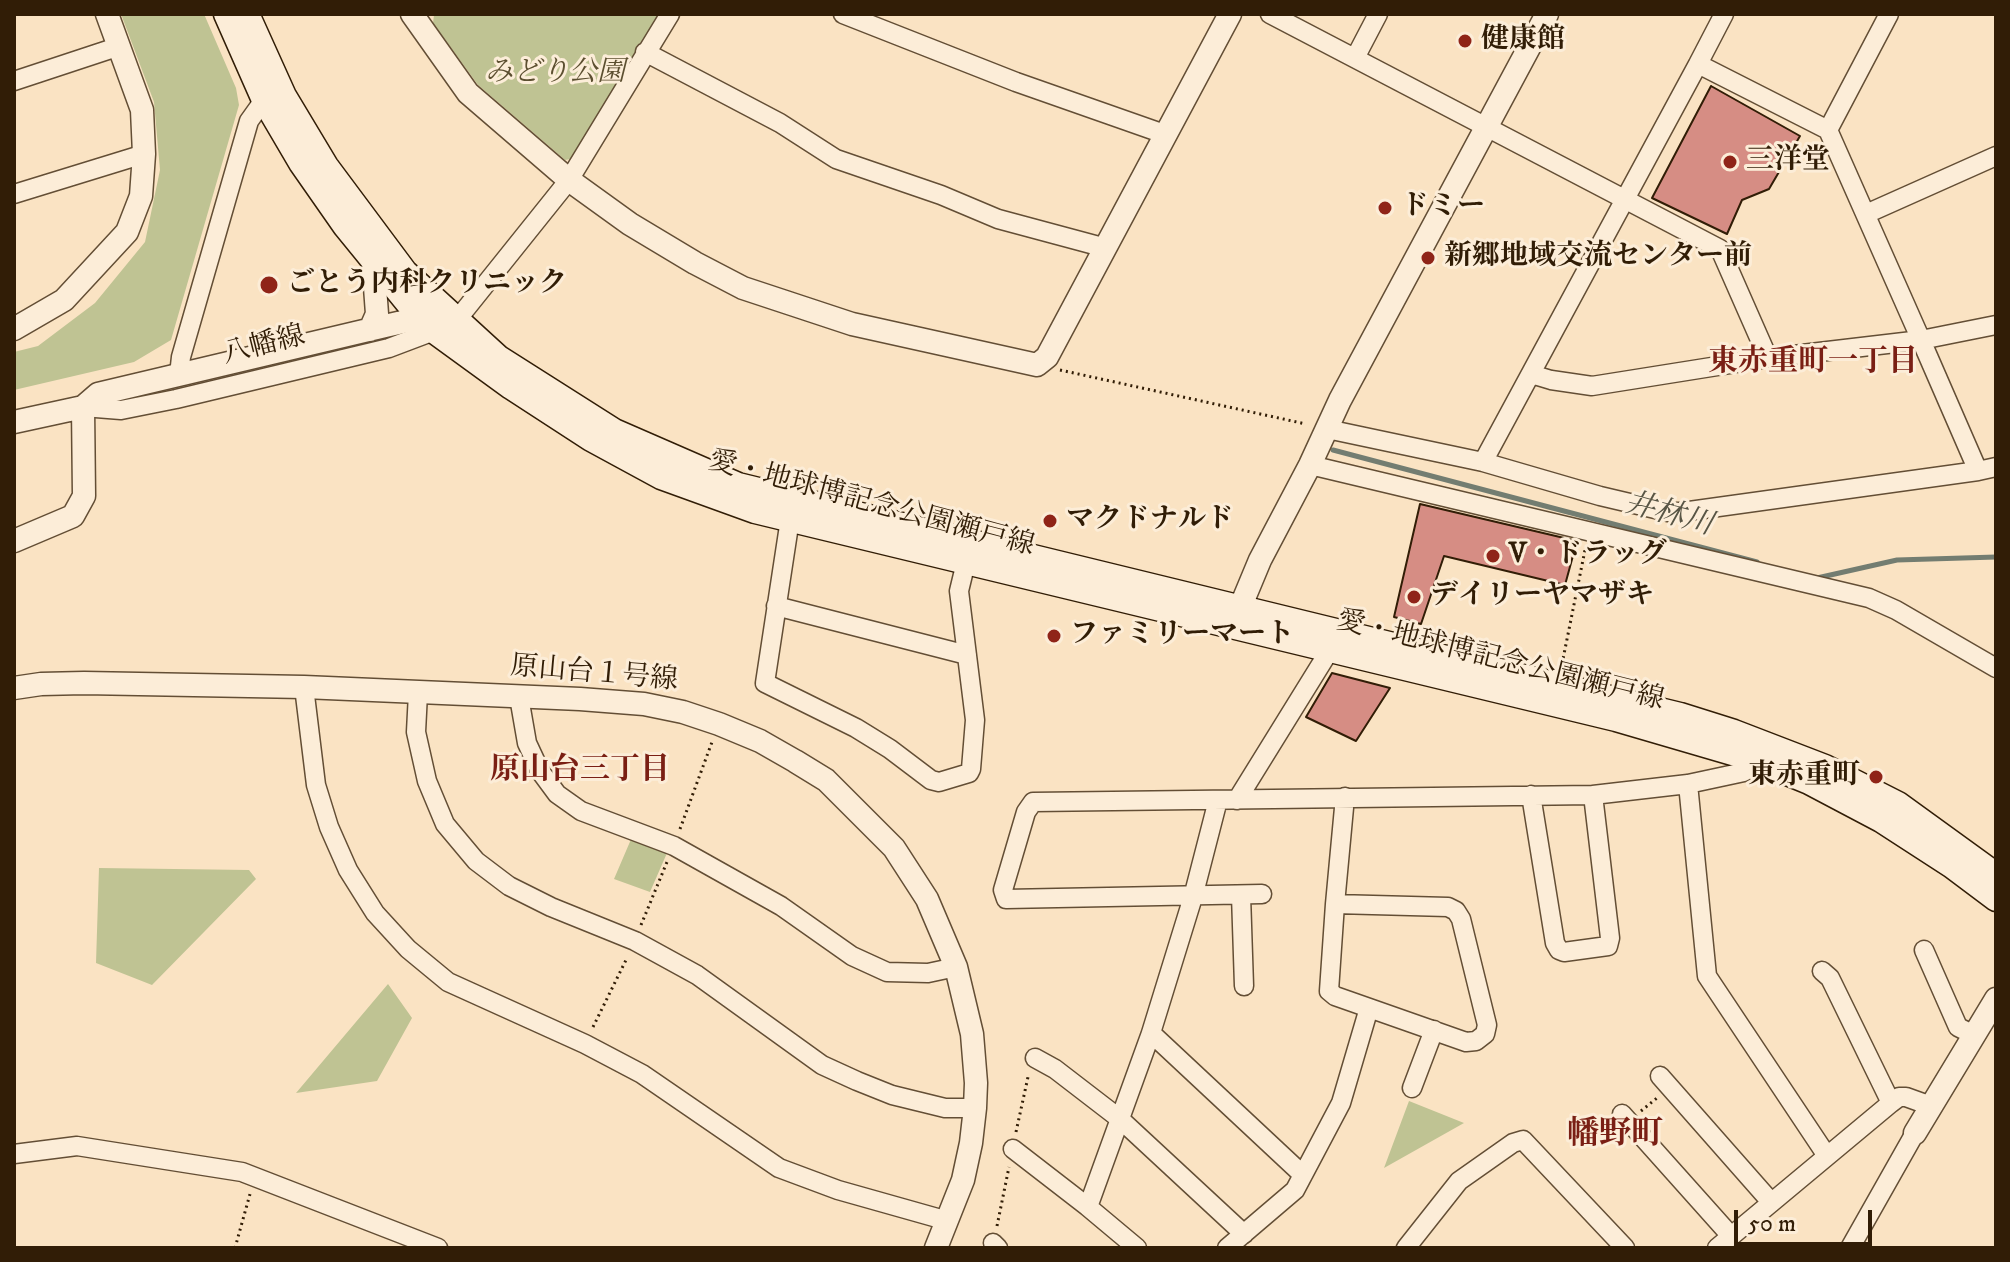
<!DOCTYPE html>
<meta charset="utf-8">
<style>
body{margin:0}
#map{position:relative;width:2010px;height:1262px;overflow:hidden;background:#fae3c3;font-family:"IM FELL DW Pica",serif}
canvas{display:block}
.frame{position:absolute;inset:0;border:16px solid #311d06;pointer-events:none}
.scale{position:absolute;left:1734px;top:1210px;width:138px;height:36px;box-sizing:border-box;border:4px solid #311d06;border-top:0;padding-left:10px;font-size:24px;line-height:28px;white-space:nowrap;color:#311d06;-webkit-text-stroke:6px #fcedd8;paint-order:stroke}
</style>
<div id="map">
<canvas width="2010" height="1262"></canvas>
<div class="frame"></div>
<div class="scale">50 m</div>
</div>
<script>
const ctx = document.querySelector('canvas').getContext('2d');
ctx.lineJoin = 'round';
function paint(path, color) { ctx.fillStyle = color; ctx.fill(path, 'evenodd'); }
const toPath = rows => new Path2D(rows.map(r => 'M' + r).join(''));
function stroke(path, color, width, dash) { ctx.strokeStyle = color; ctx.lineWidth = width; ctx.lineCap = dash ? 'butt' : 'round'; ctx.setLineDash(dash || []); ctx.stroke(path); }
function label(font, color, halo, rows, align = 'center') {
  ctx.font = font + ' "IM FELL DW Pica","Noto Serif JP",serif'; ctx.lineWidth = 6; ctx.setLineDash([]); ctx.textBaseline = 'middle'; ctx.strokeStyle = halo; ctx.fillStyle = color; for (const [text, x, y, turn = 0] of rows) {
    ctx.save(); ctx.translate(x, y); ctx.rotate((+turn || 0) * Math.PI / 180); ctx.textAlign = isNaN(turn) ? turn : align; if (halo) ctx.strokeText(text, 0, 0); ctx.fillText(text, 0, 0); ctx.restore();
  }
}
paint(toPath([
 [121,14,204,14,236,88,239,105,171,340,134,362,14,390,14,352,38,346,95,303,145,242,160,170,154,102],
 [437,14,662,14,571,159,565,160,478,85,433,23,434,15],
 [632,837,667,853,650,892,614,879],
 [99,868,249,870,256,879,152,985,96,963],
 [388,984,412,1018,377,1081,296,1093],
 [1409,1101,1464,1123,1384,1168]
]), '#bfc393');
stroke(toPath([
 [1333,450,1757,562],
 [1817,578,1897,560,1996,557]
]), '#737d71', 5);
const building = toPath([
 [1711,86,1800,136,1769,189,1742,200,1727,234,1652,198,1711,86],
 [1420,504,1577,541,1565,585,1444,556,1421,624,1394,617,1420,504],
 [1332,673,1390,688,1356,741,1306,717,1332,673]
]);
paint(building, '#d68d84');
stroke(building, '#311d06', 2);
const minor = toPath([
 [843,14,1016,82,1167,135],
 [1270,14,1720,249,1768,358,1921,340,1978,471,1996,467],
 [645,52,780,123,836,159,941,195,998,219,1106,248],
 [1355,58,1378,14],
 [1698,64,1724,14],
 [14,81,120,46],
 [1828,130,1921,340,1996,325],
 [14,194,144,154],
 [1866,214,1996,156],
 [456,321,569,180,670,14],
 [1531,374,1551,380,1592,386,1768,358],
 [179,375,181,357,249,121,264,100],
 [83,407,121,410,176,399,389,348,434,331,443,324],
 [1327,429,1483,462,1698,64,1828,130,1889,14],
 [1483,462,1600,496,1668,512,1682,512,1978,471],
 [1310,465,1869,598,1896,610,1996,668],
 [792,506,765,683,856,728,890,749,931,780,939,782,969,773,971,769,975,720,959,591,966,562],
 [776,606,967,655],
 [304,687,316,785,329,827,348,870,375,913,408,949,448,982,585,1044,642,1074,779,1168,838,1190,948,1221],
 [418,693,416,732,427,781,445,824,476,861,509,886,551,907,635,941,697,975,822,1065,857,1081,892,1095,945,1108,975,1108],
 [519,697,527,743,540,771,557,794,581,811,674,846,781,906,852,956,887,972,928,973,956,967],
 [1688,784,1707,976,1827,1156],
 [1531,795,1555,943,1559,950,1564,952,1608,946,1610,938,1593,795],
 [1237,800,1336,640],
 [1262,894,1006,899,1003,890,1026,812,1033,802,1593,795,1688,784,1744,772,1758,751],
 [1241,895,1244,986],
 [1335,904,1448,907,1456,911,1461,919,1487,1025,1485,1034,1476,1041,1466,1042,1335,996,1329,991,1335,904,1345,797],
 [1924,950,1958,1027,1974,1035],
 [1822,971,1830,978,1891,1103],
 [1151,1033,1303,1175],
 [1035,1058,1055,1069,1120,1119,1244,1234],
 [1660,1076,1771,1202],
 [1412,1088,1434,1030],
 [1622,1114,1731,1236],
 [1013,1149,1088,1207],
 [14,1154,77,1146,242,1172,438,1248],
 [993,1243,998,1248],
 [1137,1248,1088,1207,1151,1033,1193,897,1218,800],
 [1227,1248,1295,1190,1341,1103,1369,1008],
 [1406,1248,1459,1181,1513,1143,1523,1140,1625,1248],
 [1717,1248,1891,1103,1899,1097,1906,1097,1931,1106],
 [1850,1248,1915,1133]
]);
const tertiary = toPath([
 [412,14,468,93,569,180,630,224,695,263,743,288,852,324,1037,365,1047,357,1230,14],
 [14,329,64,300,127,232,141,196,144,154,142,110,107,14],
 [370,330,377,314,373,260],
 [14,422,83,407,98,394,385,326,420,318,433,311],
 [14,541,73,516,84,496,83,407],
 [1235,625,1240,608,1260,560,1310,465,1340,400,1547,14],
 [14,688,41,684,84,683,304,687,580,699,644,704,683,712,719,724,760,741,795,761,826,780,894,848,927,899,956,967,972,1034,976,1083,975,1108,971,1143,963,1180,936,1248],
 [1915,1133,1996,999]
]);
const secondary = toPath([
 [226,14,264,100,301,163,345,226,420,318,434,331,511,387,591,439,661,477,755,511,1616,719,1753,759,1809,782,1881,820,1952,866,1996,899],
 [247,14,284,96,326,166,405,272,499,358,614,431,738,485,1680,715,1734,732,1825,767,1898,804,1996,875]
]);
stroke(minor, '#634e35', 21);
stroke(tertiary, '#634e35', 25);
stroke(secondary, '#311d06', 27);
stroke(toPath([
 [1060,370,1306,424],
 [1562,664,1585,550],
 [680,829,712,742],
 [641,925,667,862],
 [593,1027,627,958],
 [1641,1111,1657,1098],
 [1016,1132,1028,1077],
 [997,1226,1009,1167],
 [235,1248,250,1194]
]), '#311d06', 3, [2, 4]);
stroke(minor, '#fcedd8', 18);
stroke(tertiary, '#fcedd8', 22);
stroke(secondary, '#fcedd8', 24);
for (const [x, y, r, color] of [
 [1465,41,8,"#8f2418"],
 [1730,162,8,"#8f2418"],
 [1385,208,8,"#8f2418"],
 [1428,258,8,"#8f2418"],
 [269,285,10,"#8f2418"],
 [1050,521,8,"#8f2418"],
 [1493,556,8,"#8f2418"],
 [1414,597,8,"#8f2418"],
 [1054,636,8,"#8f2418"],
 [1876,777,8,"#8f2418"]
]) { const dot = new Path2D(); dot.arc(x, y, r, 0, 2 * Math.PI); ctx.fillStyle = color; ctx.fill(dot); stroke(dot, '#fcedd8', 3); }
label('bold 28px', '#311d06', '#fcedd8', [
 ["健康館",1481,41],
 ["三洋堂",1746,162],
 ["ドミー",1401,208],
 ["新郷地域交流センター前",1444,258],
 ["ごとう内科クリニック",287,285],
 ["マクドナルド",1066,521],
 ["V・ドラッグ",1509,556],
 ["デイリーヤマザキ",1430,597],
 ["ファミリーマート",1070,636],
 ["東赤重町",1860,777,"right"]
], 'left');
label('italic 28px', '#5c4f30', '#fcedd8', [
 ["みどり公園",555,74]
]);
label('28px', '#311d06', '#fcedd8', [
 ["八幡線",264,347,-14],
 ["愛・地球博記念公園瀬戸線",871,505,15],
 ["愛・地球博記念公園瀬戸線",1500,662,14],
 ["原山台１号線",594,675,5]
]);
label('bold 30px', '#7a1f14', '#fcedd8', [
 ["東赤重町一丁目",1813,364],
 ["原山台三丁目",580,772]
]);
label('italic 30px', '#585545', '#fcedd8', [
 ["井林川",1668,516,15]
]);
label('bold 32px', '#7a1f14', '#fcedd8', [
 ["幡野町",1615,1136]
]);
</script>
